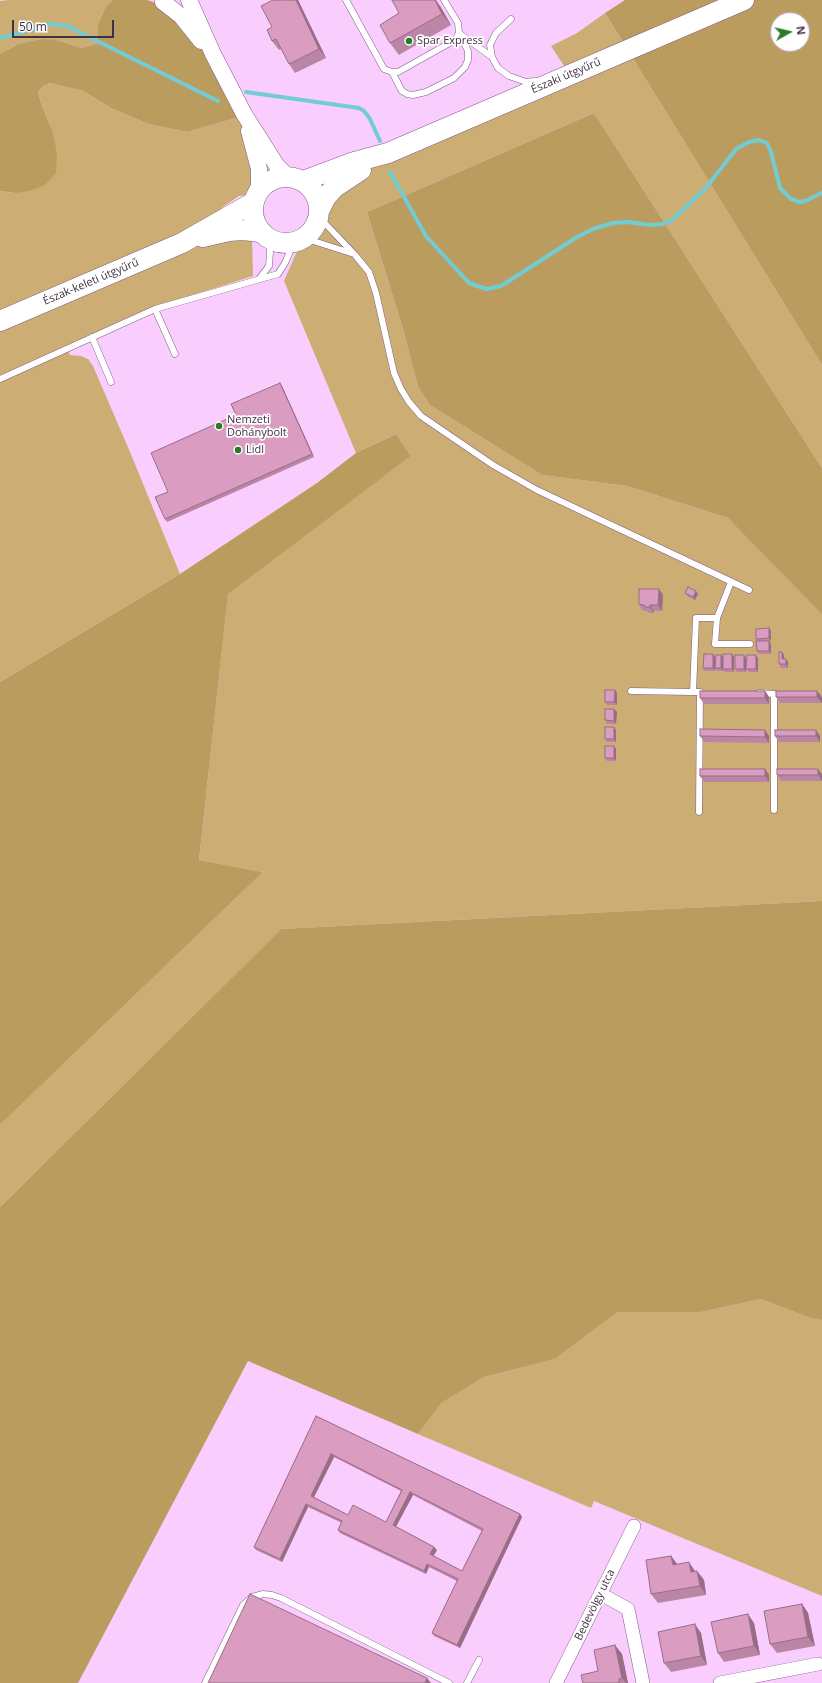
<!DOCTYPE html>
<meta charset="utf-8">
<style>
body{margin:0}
#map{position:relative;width:822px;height:1683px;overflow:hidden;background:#f9cdfd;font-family:"Open Sans",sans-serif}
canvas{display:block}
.north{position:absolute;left:770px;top:12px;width:40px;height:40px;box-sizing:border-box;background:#fff;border:1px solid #b3adb4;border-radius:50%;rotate:82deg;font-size:11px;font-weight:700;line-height:16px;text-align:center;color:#423144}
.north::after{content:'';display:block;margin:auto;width:14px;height:18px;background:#287c28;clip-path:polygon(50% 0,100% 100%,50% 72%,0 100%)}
.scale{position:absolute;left:12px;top:20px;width:102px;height:18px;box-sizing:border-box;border:2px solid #423144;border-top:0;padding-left:5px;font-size:12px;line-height:14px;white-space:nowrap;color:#423144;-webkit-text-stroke:3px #fff;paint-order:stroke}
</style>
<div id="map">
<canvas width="822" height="1683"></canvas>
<div class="north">N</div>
<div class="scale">50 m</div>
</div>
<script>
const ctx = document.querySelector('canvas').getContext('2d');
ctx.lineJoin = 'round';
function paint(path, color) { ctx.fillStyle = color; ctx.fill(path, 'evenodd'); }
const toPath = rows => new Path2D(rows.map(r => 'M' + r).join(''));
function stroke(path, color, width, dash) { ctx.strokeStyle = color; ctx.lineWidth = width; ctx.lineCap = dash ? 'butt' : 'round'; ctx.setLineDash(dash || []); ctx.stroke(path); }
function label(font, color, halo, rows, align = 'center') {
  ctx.font = font + ' "Open Sans",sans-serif'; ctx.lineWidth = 3.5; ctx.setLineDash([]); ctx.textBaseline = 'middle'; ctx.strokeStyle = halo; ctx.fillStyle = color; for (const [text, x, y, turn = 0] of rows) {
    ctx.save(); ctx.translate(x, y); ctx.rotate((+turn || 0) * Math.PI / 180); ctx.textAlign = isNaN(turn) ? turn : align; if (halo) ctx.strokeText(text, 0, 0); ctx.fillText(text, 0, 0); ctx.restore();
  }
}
paint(toPath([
 [9,0,113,0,106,6,98,24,98,43,82,48,57,40,19,44,0,54,0,1],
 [605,13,822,365,822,468,594,113,367,212,403,329,418,387,430,405,542,475,627,486,728,518,822,607,822,901,281,929,0,1207,0,1125,263,872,199,860,228,593,411,456,396,434,356,453,284,281,298,249,319,227,327,209,365,169,572,78,551,46,577,33],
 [50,83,83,91,111,108,148,124,187,132,243,116,257,194,239,196,221,208,222,214,252,237,253,276,151,308,66,346,70,355,81,356,88,359,93,366,130,452,180,574,0,682,0,191,15,193,52,130,42,106,38,92,43,86],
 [761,1299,810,1318,822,1320,822,1596,594,1501,591,1508,418,1434,440,1403,484,1377,555,1359,618,1312,701,1312]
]), '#ccae75');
paint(toPath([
 [113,0,147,0,156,3,212,56,243,116,187,132,148,124,111,108,83,91,50,83,43,86,38,92,42,106,52,130,55,142,57,157,56,173,45,185,29,191,15,193,0,191,0,54,19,44,43,39,57,40,82,48,98,43,98,24,106,6],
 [625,0,822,0,822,365,605,13],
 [778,20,802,20,802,44,778,44],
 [594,113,822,468,822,614,728,518,627,486,542,475,430,405,418,387,403,329,367,212],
 [396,434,411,456,228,594,199,860,263,872,0,1125,0,682,180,574,317,483,356,453],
 [822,901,822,1320,810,1318,761,1299,701,1312,618,1312,555,1359,484,1377,441,1403,418,1434,248,1361,78,1683,0,1683,0,1207,281,929]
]), '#bb9c5f');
stroke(toPath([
 [0,38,50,24,67,26,218,101],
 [246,92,359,108,364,111,370,119,380,141],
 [390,172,426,236,469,283,486,289,501,286,577,237,593,229,613,223,628,222,650,225,663,224,672,220,705,189,736,149,749,142,759,140,767,143,771,152,780,188,791,199,800,202,805,201,822,193]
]), '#72ccd4', 4);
const service = toPath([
 [346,0,384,69,392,72,398,72,455,40,459,33],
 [460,34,492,57,498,68,509,76,526,82,535,81],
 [492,57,490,45,496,33,511,19],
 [392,72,402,91,407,94,413,95,426,92,454,78,465,67,468,60,468,51,459,33,458,23,444,0],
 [319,217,355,255,369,272,376,293,394,373,401,389,409,402,421,416,493,465,537,490,749,590],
 [304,238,354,254],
 [259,279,269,266,270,252,269,238],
 [155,309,175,354],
 [92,337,111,382],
 [0,379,155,309,278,274,285,263,294,242],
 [717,618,715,644,750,644],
 [631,691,693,692,696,618,717,618,731,582],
 [693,692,700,692,699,812],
 [759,693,774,694,774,810],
 [205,1683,243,1605,252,1597,263,1594,272,1595,281,1598,449,1683],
 [467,1683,479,1660]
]);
const minor = toPath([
 [601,1594,628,1609,643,1683],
 [556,1683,634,1526],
 [720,1683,818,1664]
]);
const tertiary = toPath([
 [189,0,213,54,244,114,277,166,288,177],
 [163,2,181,16,201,41],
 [249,131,259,169,259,185,257,194]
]);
const primary = toPath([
 '253 210a33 33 0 1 1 66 0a33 33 0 1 1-66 0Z',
 [303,181,351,163,388,153,744,0],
 [319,211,326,197,334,188,361,170],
 [203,237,229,231,241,230,253,231,263,233],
 [0,321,182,243,254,202]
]);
stroke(service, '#825c86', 7);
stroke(minor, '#825c86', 14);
stroke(tertiary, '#825c86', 17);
stroke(primary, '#825c86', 21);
stroke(service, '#fff', 6);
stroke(minor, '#fff', 13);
stroke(tertiary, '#fff', 16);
stroke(primary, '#fff', 20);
paint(toPath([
 [298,0,326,58,295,73,289,64,281,49,279,50,272,41,272,27],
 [440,6,451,25,399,55,390,43,399,13],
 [280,383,282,386,314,457,167,522,165,519,236,415],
 [659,589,663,595,662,611,654,611,654,613,649,613,647,611,643,611,639,604],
 [685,593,698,594,695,600,687,596],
 [769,628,771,631,771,641,769,641,771,644,771,654,759,654,757,651,758,641,756,639],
 [713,654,715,657,715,671,705,671,703,668],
 [732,654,734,657,734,672,725,672,723,669,723,671,717,671,715,668,721,655,723,657],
 [744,655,746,658,746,672,737,672,735,669],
 [784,655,784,659,788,662,788,668,781,668,779,664],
 [758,658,758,672,749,672,746,669],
 [615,690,617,693,617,705,607,705,605,702],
 [765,691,769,697,769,704,704,704,700,698],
 [817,691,822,697,822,703,780,703,776,697],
 [614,709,617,712,616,724,607,724,605,720],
 [616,730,616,742,607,742,605,739],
 [816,730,820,736,820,742,779,742,775,736],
 [700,736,769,736,769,743,704,742],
 [614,746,616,749,616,761,607,761,605,758],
 [765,769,769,775,769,782,704,782,700,776],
 [822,774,822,781,781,781,777,775],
 [316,1416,520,1514,522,1517,460,1648,434,1636,432,1633,457,1581,429,1567,426,1574,340,1533,338,1530,342,1523,308,1507,282,1562,256,1550,254,1547],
 [334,1457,401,1491,386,1522,348,1515,314,1497],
 [413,1495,482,1531,462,1571,433,1556,437,1550,434,1547,396,1527],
 [671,1556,677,1564,695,1572,697,1571,704,1580,706,1595,658,1603,651,1594],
 [802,1604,808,1613,815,1646,777,1653,770,1644],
 [754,1623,760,1655,724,1662,718,1653],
 [701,1633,707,1665,671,1672,664,1663],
 [622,1654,628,1683,583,1683,598,1671]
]), '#bb86a5');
paint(toPath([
 [296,0,298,0,326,58,319,49],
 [435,0,436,0,440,6,451,25,442,14],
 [280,383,282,386,314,457,312,454],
 [659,589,663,595,662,611,658,605],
 [696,591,698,594,695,600,693,597],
 [650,605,654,611,654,613,650,607],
 [769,628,771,631,771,641,769,638],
 [769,641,771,644,771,654,769,651],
 [782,652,784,655,784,662,782,659],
 [713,654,715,657,715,671,713,668],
 [732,654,734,657,734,672,732,669],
 [721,655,723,658,723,671,721,668],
 [744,655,746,658,746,672,744,669],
 [756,655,758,658,758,672,756,669],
 [786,659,788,662,788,668,786,664],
 [615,690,617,693,617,705,614,702],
 [765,691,769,697,769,704,765,698],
 [817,691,822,697,822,703,817,697],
 [614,709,617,712,616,724,614,721],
 [614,727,616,730,616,742,614,739],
 [765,730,769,736,769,743,765,737],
 [816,730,820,736,820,742,816,736],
 [614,746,616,749,616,761,614,758],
 [765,769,769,775,769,782,765,776],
 [818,769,822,774,822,781,818,775],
 [331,1454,334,1457,313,1499,311,1496],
 [410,1492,413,1495,395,1528,393,1525],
 [306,1504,308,1507,282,1562,280,1559],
 [520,1514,522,1517,460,1648,457,1645],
 [434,1547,437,1550,433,1557,430,1554],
 [671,1556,678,1565,673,1565],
 [689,1562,695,1571,691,1572],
 [427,1564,429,1567,426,1574,424,1571],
 [697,1571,704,1580,706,1595,700,1586],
 [802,1604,808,1613,815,1646,808,1637],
 [748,1614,754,1623,760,1655,754,1646],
 [695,1624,701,1633,707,1665,701,1656],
 [615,1645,622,1654,628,1683,626,1683,622,1678],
 [427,1678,431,1683,425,1683]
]), '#996d86');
const building = toPath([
 [273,0,296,0,319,49,289,64,276,39,272,41,267,30,272,27,261,6,273,0],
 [392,0,435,0,442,14,390,43,380,25,399,13,392,0],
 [280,383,312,454,165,519,155,497,168,492,151,453,236,415,231,404,280,383],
 [688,587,696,591,693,597,685,593,688,587],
 [639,589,659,589,658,605,650,605,650,607,645,607,644,605,639,604,639,589],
 [769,628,769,638,756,639,756,629,769,628],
 [756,641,769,641,769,651,757,651,756,641],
 [779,652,782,652,782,659,786,659,786,664,779,664,779,652],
 [704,654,713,654,713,668,703,668,704,654],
 [723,654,732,654,732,669,723,669,723,654],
 [716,655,721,655,721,668,715,668,716,655],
 [735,655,744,655,744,669,735,669,735,655],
 [747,655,756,655,756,669,746,669,747,655],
 [605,690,615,690,614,702,605,702,605,690],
 [700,691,765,691,765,698,700,698,700,691],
 [776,691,817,691,817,697,776,697,776,691],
 [605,709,614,709,614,721,605,720,605,709],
 [605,727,614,727,614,739,605,739,605,727],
 [700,729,765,730,765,737,700,736,700,729],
 [775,730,816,730,816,736,775,736,775,730],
 [605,746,614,746,614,758,605,758,605,746],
 [700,769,765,769,765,776,700,776,700,769],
 [777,769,818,769,818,775,777,775,777,769],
 [316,1416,520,1514,457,1645,432,1633,458,1579,427,1564,424,1571,338,1530,342,1521,306,1504,280,1559,254,1547,316,1416],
 [331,1454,402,1490,386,1522,353,1505,348,1515,311,1496,331,1454],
 [410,1492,483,1529,462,1571,430,1554,434,1547,393,1525,410,1492],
 [671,1556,673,1565,689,1562,691,1572,697,1571,700,1586,651,1594,646,1560,671,1556],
 [250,1594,427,1678,425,1683,208,1683,250,1594],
 [802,1604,808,1637,770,1644,764,1611,802,1604],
 [748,1614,754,1646,718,1653,711,1622,748,1614],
 [695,1624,701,1656,664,1663,658,1632,695,1624],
 [615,1645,622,1678,619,1679,619,1683,583,1683,581,1675,598,1671,594,1650,615,1645]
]);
paint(building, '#da9cc0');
stroke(building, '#996d86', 1);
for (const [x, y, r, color] of [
 [409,41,4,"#287c28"],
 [219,426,4,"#287c28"],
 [238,450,4,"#287c28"]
]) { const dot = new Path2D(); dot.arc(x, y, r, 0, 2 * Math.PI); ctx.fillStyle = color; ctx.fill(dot); stroke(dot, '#fff', 1.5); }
label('11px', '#423144', '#fff', [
 ["Spar Express",417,41],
 ["Nemzeti",227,420],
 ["Dohánybolt",227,433],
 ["Lidl",246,450]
], 'left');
label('11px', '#423144', '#fff', [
 ["Északi útgyűrű",566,76,-23],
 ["Észak-keleti útgyűrű",91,282,-23],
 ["Bedevölgy utca",595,1605,-64]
]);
</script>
